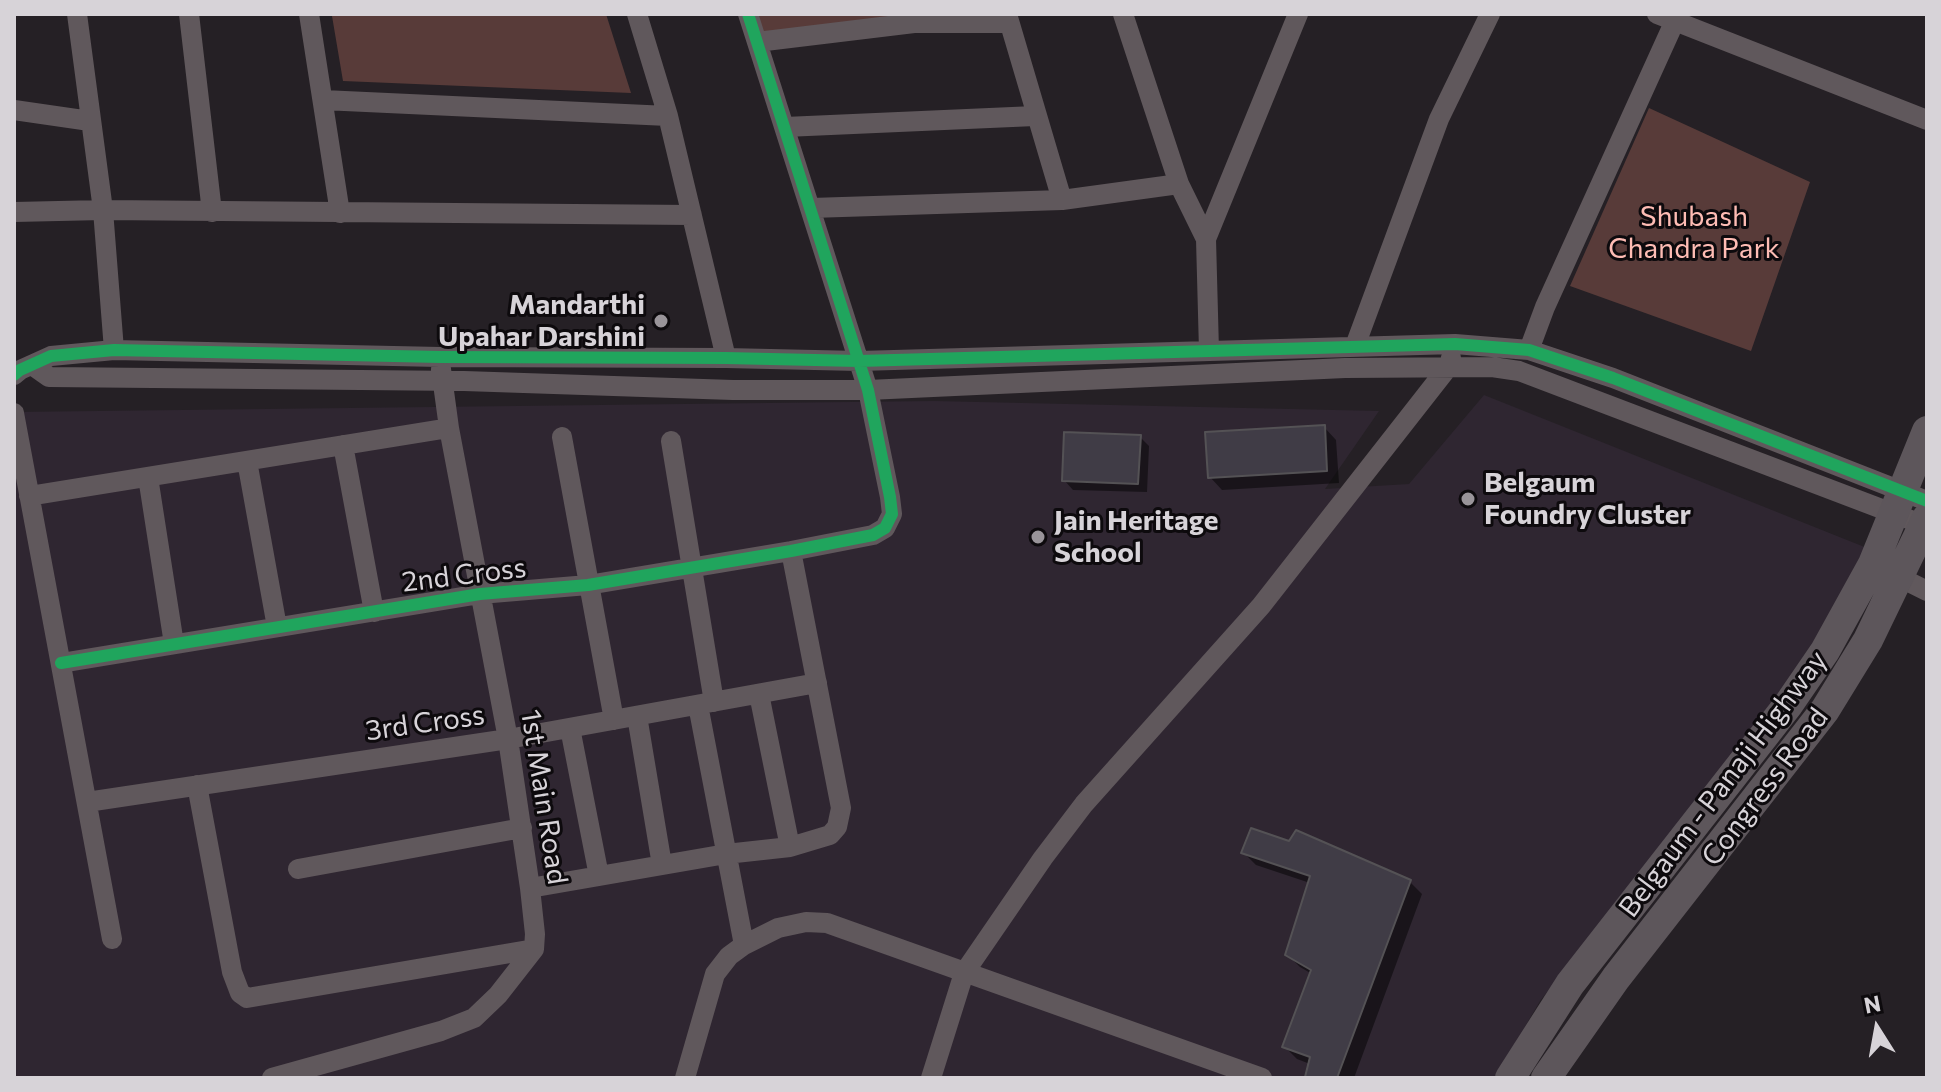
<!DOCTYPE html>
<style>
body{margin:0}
#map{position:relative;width:1941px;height:1092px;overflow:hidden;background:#252025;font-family:Commissioner,sans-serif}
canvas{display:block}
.frame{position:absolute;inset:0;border:16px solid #d7d3d8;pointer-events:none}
.north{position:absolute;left:1837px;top:988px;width:80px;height:80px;-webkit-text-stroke:6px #0d0a0d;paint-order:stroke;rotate:349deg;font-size:22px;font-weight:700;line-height:32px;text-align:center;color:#d7d3d8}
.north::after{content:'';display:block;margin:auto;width:28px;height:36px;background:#d7d3d8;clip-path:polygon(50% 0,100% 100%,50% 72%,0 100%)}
</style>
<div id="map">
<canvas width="1941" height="1092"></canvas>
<div class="frame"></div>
<div class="north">N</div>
</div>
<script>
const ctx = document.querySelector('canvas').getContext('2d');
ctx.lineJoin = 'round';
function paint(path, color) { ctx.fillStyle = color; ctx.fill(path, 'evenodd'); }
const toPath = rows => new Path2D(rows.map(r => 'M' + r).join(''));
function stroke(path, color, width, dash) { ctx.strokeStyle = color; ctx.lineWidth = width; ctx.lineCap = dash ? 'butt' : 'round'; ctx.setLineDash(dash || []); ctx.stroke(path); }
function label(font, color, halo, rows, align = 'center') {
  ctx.font = font + ' Commissioner,sans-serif'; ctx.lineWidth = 6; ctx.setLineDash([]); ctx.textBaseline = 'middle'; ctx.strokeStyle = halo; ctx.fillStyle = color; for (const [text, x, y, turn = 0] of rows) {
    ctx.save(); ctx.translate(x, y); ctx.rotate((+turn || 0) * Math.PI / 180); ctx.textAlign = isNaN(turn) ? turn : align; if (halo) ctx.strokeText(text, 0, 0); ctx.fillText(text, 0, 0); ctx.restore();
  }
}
paint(toPath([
 [1484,395,1867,548,1794,679,1540,1001,1495,1078,14,1078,14,412,934,401,1379,411,1325,489,1409,484]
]), '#2f2631');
paint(toPath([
 [336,14,606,14,631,93,343,81,332,16],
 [753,14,907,14,761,38],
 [1649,108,1810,182,1751,351,1570,286]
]), '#583b39');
paint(toPath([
 [1324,427,1336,440,1339,483,1222,490,1210,477],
 [1140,437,1149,446,1147,492,1073,490,1064,480],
 [1243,852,1410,882,1422,894,1354,1078,1309,1078,1307,1076,1310,1064,1297,1059,1285,1047,1312,974,1300,967,1288,955,1310,883,1256,865]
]), '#0007');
const building = toPath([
 [1325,425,1327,471,1208,478,1205,432,1325,425],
 [1064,432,1141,435,1138,484,1062,481,1064,432],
 [1251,828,1289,841,1296,830,1411,880,1337,1078,1305,1077,1310,1057,1282,1047,1311,970,1285,955,1310,876,1241,853,1251,828]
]);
paint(building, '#403c46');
stroke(building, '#545255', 2);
stroke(toPath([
 [77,14,103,210,114,350],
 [189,14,212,212],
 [309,14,340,213],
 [637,14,668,116,726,358],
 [1007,14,1062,200],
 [1123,14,1179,184,1206,239,1209,351],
 [1657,14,1927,120],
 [757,42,914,23,1009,23],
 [323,100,668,116],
 [14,110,90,121],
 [785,127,1035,116],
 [811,208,1062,200,1179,184],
 [14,212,103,210,692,215],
 [1206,239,1298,14],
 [1355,346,1439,119,1490,14],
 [1529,350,1545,307,1678,14],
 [32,365,49,377,464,381,733,390,868,390,1345,368,1492,367,1519,371,1924,525],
 [14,375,20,370,51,356,114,350,440,357,726,358,859,361,1455,344,1529,350,1613,378,1927,501],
 [14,413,112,939],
 [562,437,614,720],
 [671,441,714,702],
 [343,445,374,612],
 [247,461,277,627],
 [148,477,174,644],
 [29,496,449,428],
 [1899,577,1927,591],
 [61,663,480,594,588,585,791,551,873,535,885,528,892,514,890,497,868,390,748,14],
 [759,694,790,847],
 [698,705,744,945],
 [637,716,662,865],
 [570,728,599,876],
 [197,785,232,972,240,993,247,998,534,949],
 [87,802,508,739,817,683],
 [298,869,522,828],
 [530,888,726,854,790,847,830,835,837,827,841,808,791,551],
 [272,1078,441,1031,474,1018,498,995,534,949,535,934,530,888,508,739,449,428,441,369],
 [685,1078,715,974,729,956,744,945,778,928,806,922,827,923,1262,1078],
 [931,1078,964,973,1043,858,1084,804,1261,606,1449,366,1451,358]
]), '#60585c', 20);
stroke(toPath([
 [1510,1078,1570,984,1788,705,1825,651,1873,564,1927,431],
 [1546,1078,1616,978,1825,710,1868,640,1927,518]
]), '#5d565b', 30);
stroke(toPath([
 [14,375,20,370,51,356,114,350,440,357,726,358,859,361,1455,344,1529,350,1613,378,1927,501],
 [61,663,480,594,588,585,791,551,873,535,885,528,892,514,890,497,868,390,748,14]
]), '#20a55d', 12);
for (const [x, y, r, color] of [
 [661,321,8,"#999499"],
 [1468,499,8,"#999499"],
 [1038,537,8,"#999499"]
]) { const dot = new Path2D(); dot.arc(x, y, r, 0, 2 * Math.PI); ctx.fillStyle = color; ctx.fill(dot); stroke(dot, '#0d0a0d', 3); }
label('28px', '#febcb4', '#0d0a0d', [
 ["Shubash",1694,217],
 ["Chandra Park",1694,249]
]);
label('bold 28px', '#d7d3d8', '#0d0a0d', [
 ["Mandarthi",645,305,"right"],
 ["Upahar Darshini",645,337,"right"],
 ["Belgaum",1484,483],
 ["Foundry Cluster",1484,515],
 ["Jain Heritage",1054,521],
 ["School",1054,553]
], 'left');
label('28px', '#d7d3d8', '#0d0a0d', [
 ["2nd Cross",464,575,-7],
 ["3rd Cross",425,723,-8],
 ["Belgaum - Panaji Highway",1723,784,-53],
 ["Congress Road",1765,787,-53],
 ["1st Main Road",544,797,81]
]);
</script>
